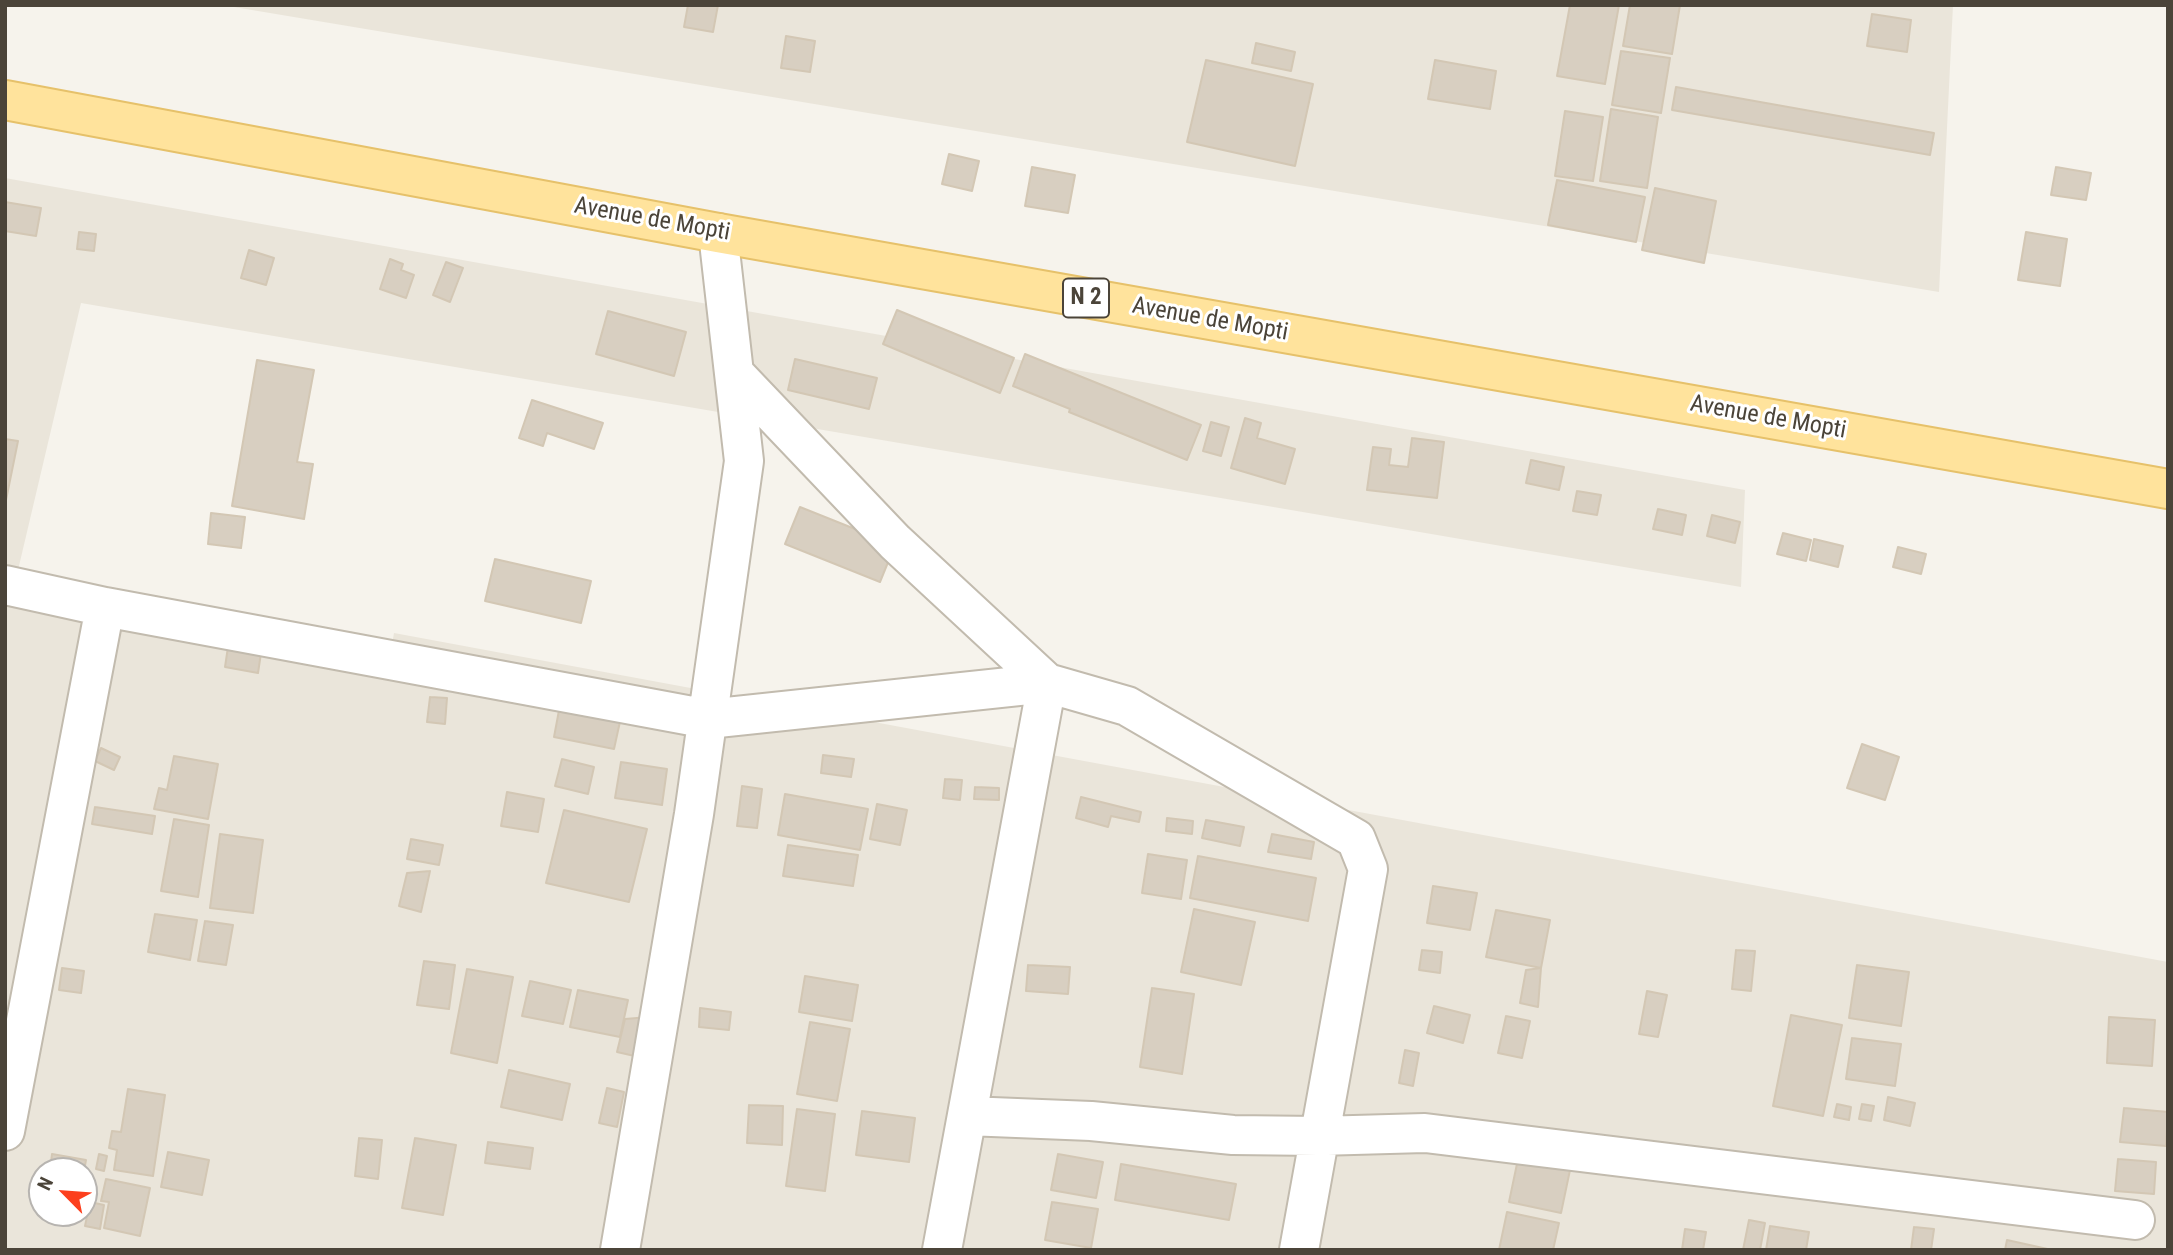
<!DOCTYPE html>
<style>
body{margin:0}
#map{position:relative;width:2173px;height:1255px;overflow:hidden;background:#f6f3ec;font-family:"Roboto Condensed",sans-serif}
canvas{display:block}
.frame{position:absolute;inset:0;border:7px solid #4b4439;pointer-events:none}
.north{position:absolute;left:28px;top:1157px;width:70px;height:70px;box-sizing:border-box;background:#fff;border:2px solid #b7b4b0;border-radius:50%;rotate:295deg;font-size:19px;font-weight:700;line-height:28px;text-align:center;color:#4b4439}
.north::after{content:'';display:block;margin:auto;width:24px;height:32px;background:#fc3f1d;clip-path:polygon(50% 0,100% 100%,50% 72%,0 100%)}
</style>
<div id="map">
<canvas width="2173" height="1255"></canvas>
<div class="frame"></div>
<div class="north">N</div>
</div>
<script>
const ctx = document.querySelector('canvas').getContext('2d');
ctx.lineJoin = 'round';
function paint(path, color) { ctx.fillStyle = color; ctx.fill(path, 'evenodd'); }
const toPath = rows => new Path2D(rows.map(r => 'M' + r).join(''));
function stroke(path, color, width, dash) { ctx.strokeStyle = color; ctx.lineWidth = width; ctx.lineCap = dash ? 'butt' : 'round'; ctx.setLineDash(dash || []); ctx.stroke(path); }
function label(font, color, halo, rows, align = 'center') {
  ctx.font = font + ' "Roboto Condensed",sans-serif'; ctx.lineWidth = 6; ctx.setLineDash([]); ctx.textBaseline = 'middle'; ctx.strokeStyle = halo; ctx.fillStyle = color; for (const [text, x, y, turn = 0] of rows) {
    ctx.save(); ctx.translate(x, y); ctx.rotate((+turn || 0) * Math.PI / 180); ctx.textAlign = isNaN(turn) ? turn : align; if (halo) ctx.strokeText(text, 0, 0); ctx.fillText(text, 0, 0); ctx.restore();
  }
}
paint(toPath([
 [222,5,1953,5,1939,292],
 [5,178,1745,490,1741,587,81,303,10,604,388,667,394,633,2168,962,2168,1250,5,1250],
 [42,1171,84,1171,84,1213,42,1213]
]), '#eae5da');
const building = toPath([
 [688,5,718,5,713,32,684,27,688,5],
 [1570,5,1619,5,1605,84,1557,76,1570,5],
 [1630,5,1680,5,1672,54,1623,46,1630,5],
 [1872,14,1911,20,1907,52,1867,46,1872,14],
 [786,36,815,41,810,72,781,68,786,36],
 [1256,43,1295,52,1291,71,1252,63,1256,43],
 [1621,51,1670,58,1661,113,1612,105,1621,51],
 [1206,60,1313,84,1295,166,1187,142,1206,60],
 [1435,60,1496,71,1490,109,1428,99,1435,60],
 [1676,87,1934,133,1930,155,1672,110,1676,87],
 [1611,109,1658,117,1647,188,1600,181,1611,109],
 [1565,111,1603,117,1593,181,1555,176,1565,111],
 [949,154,979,161,972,191,942,184,949,154],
 [1032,167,1075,175,1068,213,1025,206,1032,167],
 [2056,167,2091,173,2086,200,2051,195,2056,167],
 [1557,180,1645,197,1636,242,1548,225,1557,180],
 [1655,188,1716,201,1704,263,1642,250,1655,188],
 [5,202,41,208,36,236,5,231,5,202],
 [79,232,96,234,94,251,77,249,79,232],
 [2026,232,2067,239,2060,286,2018,280,2026,232],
 [249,250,274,258,266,285,241,278,249,250],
 [390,259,403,264,401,270,414,275,406,298,380,289,390,259],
 [446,262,463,268,450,302,433,295,446,262],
 [897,310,1014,358,1000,393,883,344,897,310],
 [608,311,686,332,674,376,596,354,608,311],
 [1025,354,1201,425,1187,460,1069,412,1070,409,1013,386,1025,354],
 [795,359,877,378,869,409,788,390,795,359],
 [257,360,314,370,297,462,313,464,304,519,232,506,257,360],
 [532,400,603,423,594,449,547,433,543,446,519,438,532,400],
 [1245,418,1261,423,1257,438,1295,449,1285,484,1231,468,1245,418],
 [1211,422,1229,427,1221,456,1203,451,1211,422],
 [1412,438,1444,442,1437,498,1367,490,1373,447,1391,449,1389,465,1408,467,1412,438],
 [5,439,18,441,5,505,5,439],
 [1531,460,1564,467,1559,490,1526,483,1531,460],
 [1577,491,1601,495,1597,515,1573,511,1577,491],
 [800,507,895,545,880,582,785,544,800,507],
 [1658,509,1686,515,1682,535,1653,529,1658,509],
 [211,513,245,517,241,548,208,544,211,513],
 [1712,515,1740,522,1735,543,1707,536,1712,515],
 [1783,533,1811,540,1806,561,1777,554,1783,533],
 [1814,539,1843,546,1838,567,1810,560,1814,539],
 [1898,547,1926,554,1921,574,1893,567,1898,547],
 [495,559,591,581,581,623,485,601,495,559],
 [228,647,261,653,258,673,225,667,228,647],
 [430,697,447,698,445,724,427,722,430,697],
 [560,705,621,717,614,749,554,737,560,705],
 [1862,744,1899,757,1885,800,1847,788,1862,744],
 [101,748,120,757,114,770,95,761,101,748],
 [823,755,854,759,851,777,821,773,823,755],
 [174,756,218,764,208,819,154,809,159,788,167,790,174,756],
 [562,759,594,767,588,794,555,786,562,759],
 [621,762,667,769,662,805,615,798,621,762],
 [945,779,962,780,960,800,943,798,945,779],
 [742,786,762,789,757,828,737,826,742,786],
 [975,787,999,788,999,800,974,799,975,787],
 [507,792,544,799,538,832,501,826,507,792],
 [785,794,868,809,860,850,778,835,785,794],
 [1081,797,1141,812,1139,822,1111,816,1108,827,1076,818,1081,797],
 [877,804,907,810,900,845,870,839,877,804],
 [95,807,155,816,152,834,92,824,95,807],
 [564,810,647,829,629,902,546,883,564,810],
 [1167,818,1193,821,1192,834,1166,831,1167,818],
 [174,819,209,825,198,897,161,891,174,819],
 [1206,820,1244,827,1240,846,1202,838,1206,820],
 [220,834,263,840,253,913,210,908,220,834],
 [1272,834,1314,842,1311,859,1268,852,1272,834],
 [411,839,443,845,439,865,407,859,411,839],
 [788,845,858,855,853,886,783,876,788,845],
 [1148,854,1187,860,1181,899,1142,893,1148,854],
 [1198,856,1316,878,1308,921,1190,898,1198,856],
 [430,871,421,912,399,906,407,873,430,871],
 [1433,886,1477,893,1470,930,1427,923,1433,886],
 [1194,909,1255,922,1241,985,1181,972,1194,909],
 [1496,910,1550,920,1541,968,1486,957,1496,910],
 [155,914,197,920,190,960,148,952,155,914],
 [205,921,233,925,226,965,198,961,205,921],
 [1422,950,1442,952,1440,973,1419,970,1422,950],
 [1736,950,1755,951,1751,991,1732,989,1736,950],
 [424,961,455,965,449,1009,417,1005,424,961],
 [1028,965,1070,967,1068,994,1026,991,1028,965],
 [1857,965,1909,972,1901,1026,1849,1018,1857,965],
 [62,968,84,971,81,993,59,990,62,968],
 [1541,968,1538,1007,1520,1003,1526,970,1541,968],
 [467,969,513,977,497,1063,451,1053,467,969],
 [805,976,858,985,852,1021,799,1012,805,976],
 [530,981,571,990,563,1024,522,1016,530,981],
 [1152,988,1194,994,1182,1074,1140,1067,1152,988],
 [578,990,628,1000,620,1037,570,1027,578,990],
 [1647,991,1667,995,1658,1037,1639,1034,1647,991],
 [1434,1006,1470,1015,1463,1043,1427,1033,1434,1006],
 [700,1008,731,1012,729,1030,699,1027,700,1008],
 [1791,1015,1842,1025,1823,1116,1773,1106,1791,1015],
 [1506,1016,1530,1021,1522,1058,1498,1053,1506,1016],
 [649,1017,639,1057,617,1052,625,1019,649,1017],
 [2109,1017,2155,1020,2152,1066,2107,1063,2109,1017],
 [810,1022,850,1029,837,1101,797,1094,810,1022],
 [1852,1038,1901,1044,1895,1086,1846,1079,1852,1038],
 [1405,1050,1419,1053,1413,1086,1399,1083,1405,1050],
 [509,1070,570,1084,562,1120,501,1107,509,1070],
 [607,1088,624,1092,617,1127,599,1123,607,1088],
 [128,1089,165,1095,153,1176,114,1170,117,1150,109,1148,112,1131,121,1132,128,1089],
 [1888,1097,1915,1103,1910,1126,1884,1120,1888,1097],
 [1837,1104,1851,1107,1849,1120,1834,1117,1837,1104],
 [1862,1104,1874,1106,1871,1121,1859,1119,1862,1104],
 [749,1105,783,1106,782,1145,747,1143,749,1105],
 [2124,1108,2168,1112,2166,1146,2120,1142,2124,1108],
 [797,1109,835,1114,825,1191,786,1186,797,1109],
 [862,1111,915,1118,909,1162,856,1155,862,1111],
 [359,1138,382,1140,378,1179,355,1176,359,1138],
 [415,1138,456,1145,443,1215,402,1208,415,1138],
 [488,1142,533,1148,530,1169,485,1163,488,1142],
 [168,1152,209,1160,202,1195,161,1187,168,1152],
 [52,1154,86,1160,84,1171,50,1171,52,1154],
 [99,1154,107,1156,104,1171,96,1169,99,1154],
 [1058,1154,1103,1162,1096,1198,1051,1190,1058,1154],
 [1518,1159,1570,1170,1561,1213,1509,1202,1518,1159],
 [2118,1159,2156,1162,2154,1194,2115,1191,2118,1159],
 [1121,1164,1236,1184,1229,1220,1115,1200,1121,1164],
 [106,1179,150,1188,140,1236,104,1228,109,1202,101,1201,106,1179],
 [90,1202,104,1205,100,1229,85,1226,90,1202],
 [1052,1202,1098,1209,1091,1248,1045,1240,1052,1202],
 [1507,1212,1559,1223,1553,1250,1499,1250,1507,1212],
 [1749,1220,1765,1223,1760,1250,1743,1250,1749,1220],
 [1770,1226,1809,1232,1806,1250,1766,1250,1770,1226],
 [1914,1227,1934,1229,1931,1250,1911,1250,1914,1227],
 [1685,1229,1706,1232,1703,1250,1682,1250,1685,1229],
 [2007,1240,2052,1250,2005,1250,2007,1240]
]);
paint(building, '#d8cfc1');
stroke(building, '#d3c7b4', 2);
const minor = toPath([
 [734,373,895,542,1047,683,1127,706,1356,839,1368,869,1299,1250],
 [5,585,105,607,708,719,1047,683,942,1250],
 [967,1116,1091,1121,1233,1135,1318,1136,1425,1133,2135,1220],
 [5,1131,105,607],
 [620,1250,694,814,744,461,718,233]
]);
const primary = toPath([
 [5,100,718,233,2168,489]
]);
stroke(minor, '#c2bbae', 42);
stroke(primary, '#e6c16a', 42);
stroke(minor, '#fff', 38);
stroke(primary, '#ffe39c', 38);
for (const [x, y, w] of [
 [1086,298,46]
]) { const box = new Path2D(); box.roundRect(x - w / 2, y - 19.5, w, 39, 5); ctx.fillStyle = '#fff'; ctx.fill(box); stroke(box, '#4b4439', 2); }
label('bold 23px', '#4b4439', null, [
 ["N 2",1086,298]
]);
label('24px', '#4b4439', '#fff', [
 ["Avenue de Mopti",652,220,10],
 ["Avenue de Mopti",1210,320,10],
 ["Avenue de Mopti",1768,418,10]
]);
</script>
